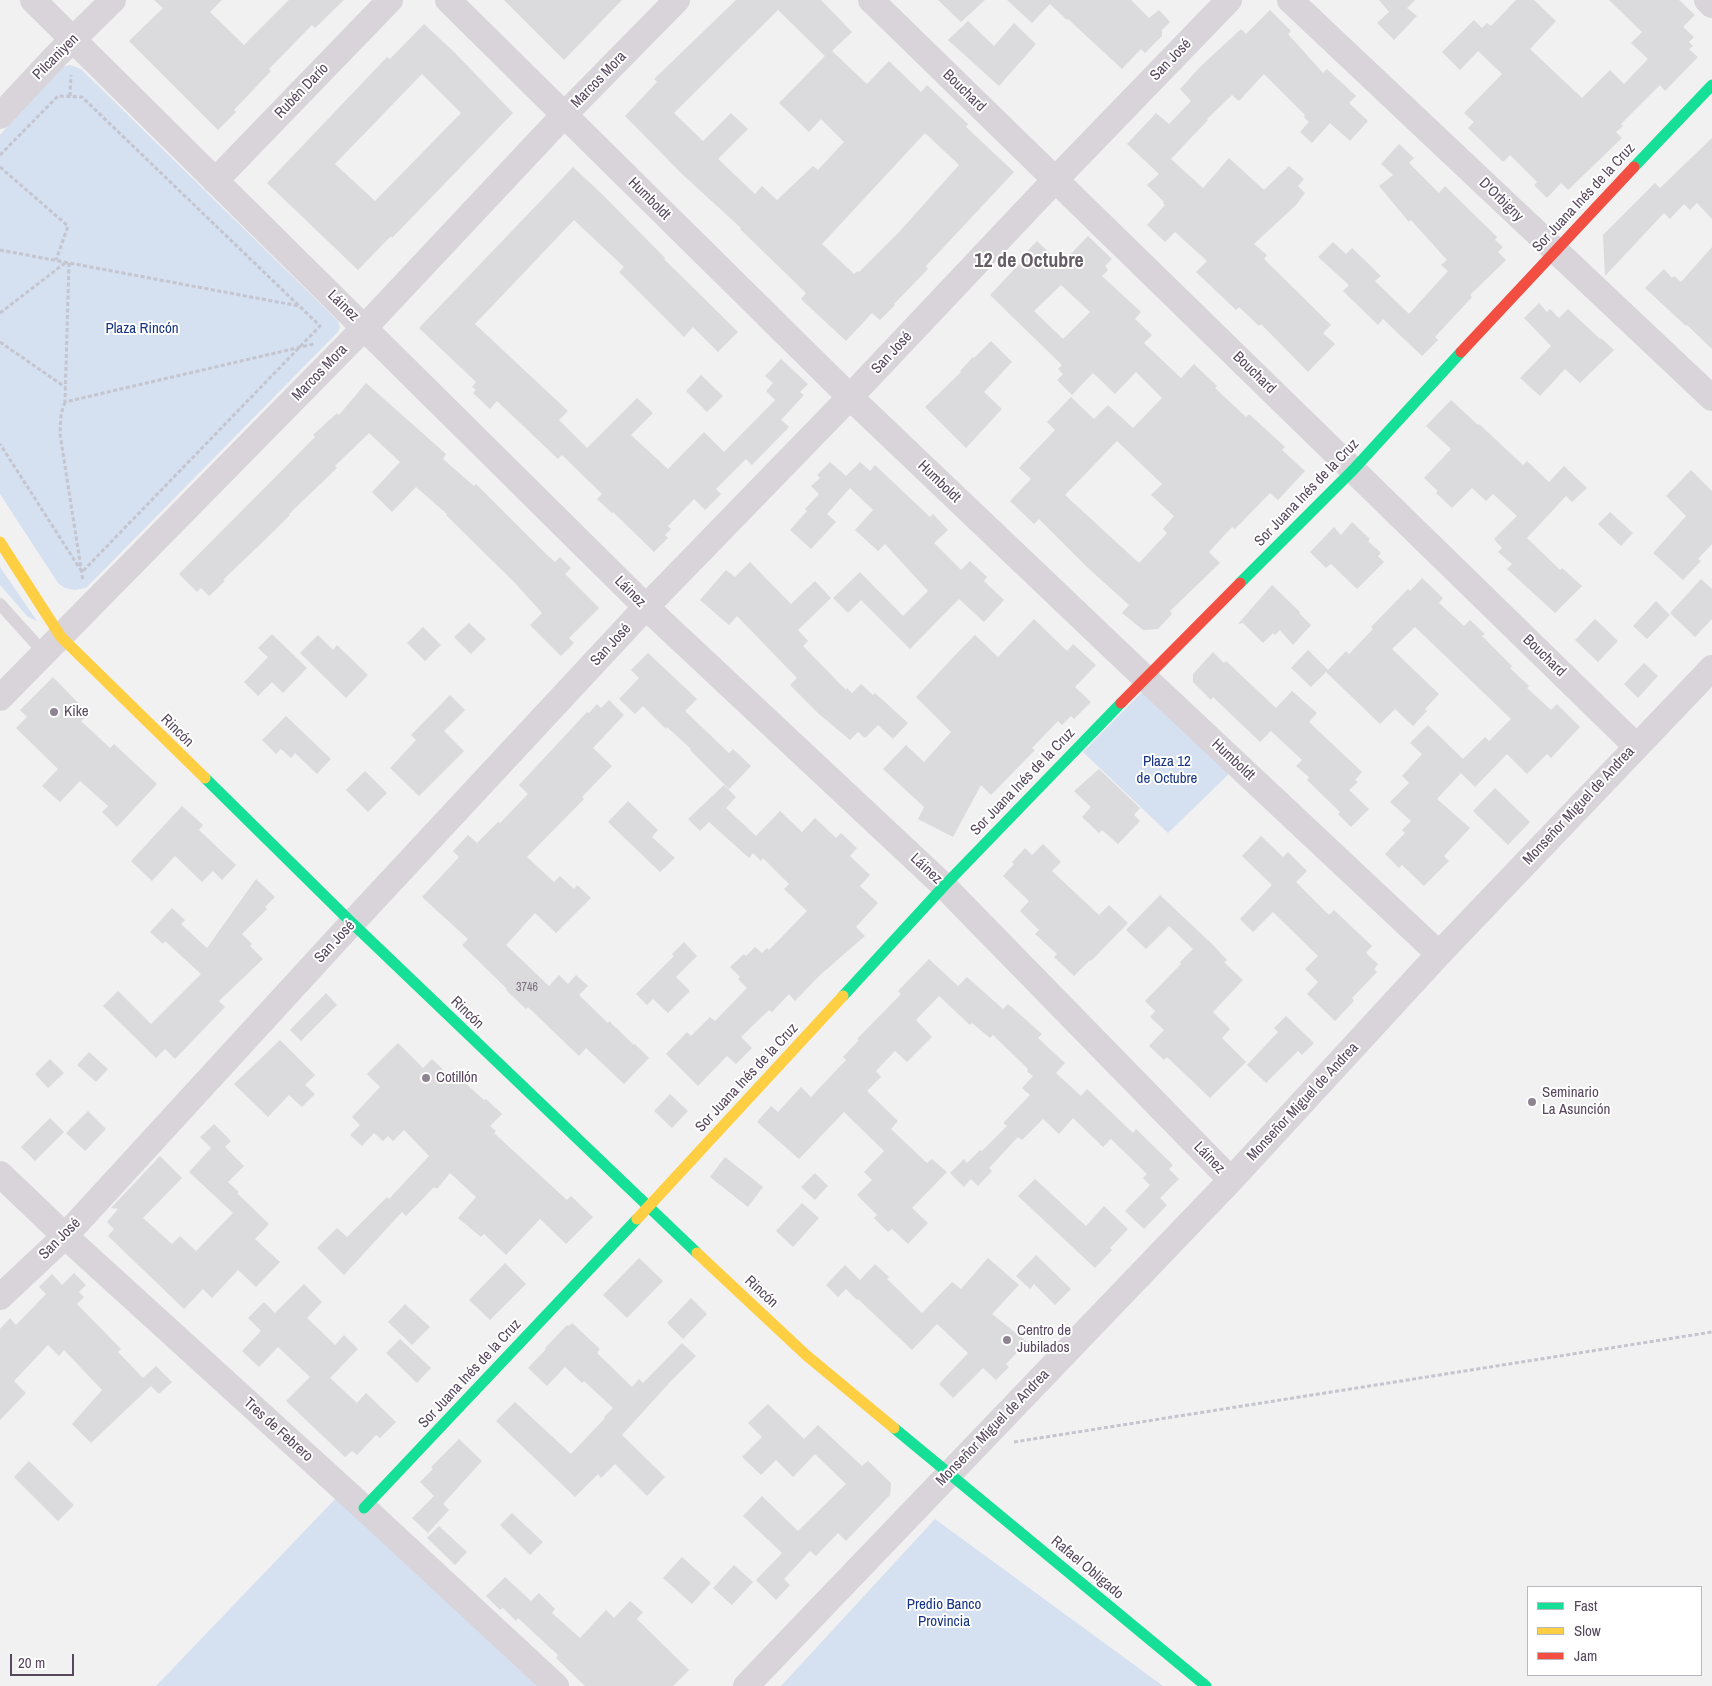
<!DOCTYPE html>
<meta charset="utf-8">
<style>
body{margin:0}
#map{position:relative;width:1712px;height:1686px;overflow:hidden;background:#f1f1f1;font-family:"Archivo Narrow",sans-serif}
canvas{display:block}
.legend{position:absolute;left:1527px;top:1586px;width:175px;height:90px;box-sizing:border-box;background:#fff;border:1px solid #bcb6bf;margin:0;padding:6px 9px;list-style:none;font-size:15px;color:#57485e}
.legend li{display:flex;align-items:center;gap:10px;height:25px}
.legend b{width:25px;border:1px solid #bcb6bf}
.scale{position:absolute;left:10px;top:1654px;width:64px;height:22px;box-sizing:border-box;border:2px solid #57485e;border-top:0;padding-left:6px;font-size:15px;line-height:18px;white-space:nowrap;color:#57485e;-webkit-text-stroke:4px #fff;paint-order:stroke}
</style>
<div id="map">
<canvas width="1712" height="1686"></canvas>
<ul class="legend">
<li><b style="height:6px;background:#16e098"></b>Fast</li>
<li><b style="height:6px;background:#ffcf43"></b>Slow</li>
<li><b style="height:6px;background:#f24e42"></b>Jam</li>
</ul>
<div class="scale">20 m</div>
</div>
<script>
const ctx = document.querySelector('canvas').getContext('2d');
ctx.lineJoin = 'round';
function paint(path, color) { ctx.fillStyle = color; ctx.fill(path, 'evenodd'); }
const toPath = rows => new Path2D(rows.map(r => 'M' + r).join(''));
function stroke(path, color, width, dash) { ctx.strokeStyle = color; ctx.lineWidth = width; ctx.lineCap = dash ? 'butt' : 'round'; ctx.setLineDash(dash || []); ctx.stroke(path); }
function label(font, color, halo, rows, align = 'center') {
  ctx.font = font + ' "Archivo Narrow",sans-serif'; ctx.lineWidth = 4; ctx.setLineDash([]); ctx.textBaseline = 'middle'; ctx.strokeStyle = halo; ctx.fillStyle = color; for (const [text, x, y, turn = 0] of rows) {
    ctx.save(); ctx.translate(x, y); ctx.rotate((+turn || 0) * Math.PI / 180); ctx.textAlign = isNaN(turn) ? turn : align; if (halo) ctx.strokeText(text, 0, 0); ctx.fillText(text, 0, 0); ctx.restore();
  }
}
paint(toPath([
 [70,65,81,69,338,321,340,327,338,332,86,588,75,590,65,588,58,583,0,494,0,135,57,68],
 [0,567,37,621,28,617,0,585],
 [1145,689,1233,770,1168,833,1083,752],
 [338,1496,538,1686,156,1686],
 [935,1519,1163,1686,781,1686]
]), '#d5e0f0');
paint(toPath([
 [154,0,222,0,210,12,244,45,289,0,344,0,315,28,312,25,269,69,271,71,234,110,236,112,218,130,129,41,163,8],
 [504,0,622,0,564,60],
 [736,0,821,0,852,32,832,51,867,84,889,61,921,92,927,85,968,124,966,127,1014,172,926,266,928,269,894,304,895,305,880,320,872,313,846,341,801,299,806,293,740,229,741,228,683,175,625,116,657,82,654,79],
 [778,10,825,56,779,103,809,132,821,119,844,142,818,170,813,166,777,200,762,186,755,194,718,159,748,129,731,113,703,141,674,113],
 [925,133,959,165,900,231,859,272,858,271,854,274,822,244],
 [938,0,985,0,961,22],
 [1007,0,1131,0,1149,18,1159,10,1170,22,1162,30,1162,36,1145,53,1141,49,1122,69,1068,19,1067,20,1050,4,1032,23],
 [1379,0,1415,0,1407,8,1417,16,1394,40,1377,23,1389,12],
 [1516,0,1534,0,1556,21,1530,49,1582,98,1610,70,1624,84,1648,59,1631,43,1642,32,1609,0,1679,0,1695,15,1683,27,1694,37,1689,42,1693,46,1689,49,1698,57,1665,91,1660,85,1621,124,1623,126,1616,132,1622,138,1568,190,1561,183,1547,198,1534,185,1537,182,1510,155,1503,162,1468,128,1474,122,1464,113,1502,74,1478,51,1460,70,1442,52,1474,20,1482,28,1487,23,1491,26],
 [1270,10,1291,31,1288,34,1323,73,1327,69,1356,96,1349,103,1368,121,1350,141,1330,123,1312,143,1300,132,1309,122,1304,117,1305,115,1264,74,1239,101,1232,95,1207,119,1208,120,1171,159,1203,188,1229,158,1264,190,1289,166,1304,179,1298,186,1305,193,1296,205,1254,244,1267,255,1264,259,1331,325,1323,333,1335,344,1308,372,1261,324,1259,326,1239,307,1236,310,1196,272,1207,261,1175,232,1165,242,1147,225,1165,205,1163,203,1164,202,1147,185,1159,174,1127,144,1156,113,1169,124,1191,101,1180,89,1200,67,1241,29,1246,34],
 [968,21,994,46,1014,23,1036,44,999,86,948,40],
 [424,24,455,53,513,113,392,238,391,236,358,270,267,183,387,57,390,59],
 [422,74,461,113,375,201,335,164],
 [1712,138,1712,219,1697,203,1690,210,1684,204,1670,219,1664,213,1605,276,1603,235,1655,183,1660,188],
 [1399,144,1414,158,1409,163,1439,193,1445,186,1497,237,1495,240,1503,247,1498,252,1506,260,1470,295,1472,297,1435,337,1438,340,1422,356,1383,319,1378,325,1343,291,1349,285,1318,257,1333,242,1346,254,1352,248,1381,276,1375,281,1409,314,1448,271,1441,265,1447,260,1411,220,1409,222,1379,186,1393,175,1381,164],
 [573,167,604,196,665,258,664,259,738,332,718,352,693,327,684,337,619,272,624,267,574,220,475,324,568,411,559,420,587,448,637,398,653,413,631,435,668,469,704,432,724,452,775,400,766,391,773,383,765,376,781,359,808,384,800,392,804,395,781,420,789,427,752,465,746,459,716,489,721,494,705,510,694,499,668,526,671,529,665,535,668,538,654,552,613,512,612,513,597,499,602,494,562,455,558,459,497,401,490,409,473,393,476,390,472,387,476,382,419,328],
 [1088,236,1112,259,1105,266,1108,270,1102,276,1141,312,1135,319,1152,335,1144,343,1181,378,1194,364,1217,386,1215,388,1246,417,1249,414,1285,447,1282,450,1305,471,1278,500,1270,493,1235,529,1232,527,1209,552,1220,563,1170,611,1172,614,1158,629,1143,630,1122,613,1129,605,1087,567,1039,519,1034,524,1010,501,1031,479,1019,468,1055,430,1047,422,1071,397,1094,419,1108,405,1133,428,1162,398,1136,372,1115,394,1093,373,1072,395,1057,380,1063,374,1058,369,1062,365,990,295,1021,262,1019,260,1037,241,1061,264],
 [1061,285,1090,312,1063,339,1034,311],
 [1117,441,1162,484,1151,495,1174,516,1163,529,1167,533,1139,563,1065,495],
 [1712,247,1712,349,1687,325,1686,326,1645,288,1664,269,1672,278,1674,276,1681,282],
 [1539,303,1547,312,1550,309,1559,318,1568,309,1600,339,1601,338,1614,350,1580,383,1565,369,1540,396,1520,378,1551,346,1524,318],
 [991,341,1012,362,984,392,1002,409,966,448,925,407,961,372,960,371,973,357,974,358],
 [701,375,723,396,707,412,686,391],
 [366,383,446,454,443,459,474,486,476,484,547,555,555,562,560,557,571,568,565,574,599,608,569,638,574,643,561,656,530,625,542,613,515,583,446,515,447,514,416,487,392,512,372,492,400,462,369,433,335,466,337,468,289,514,290,515,274,531,223,580,225,581,209,596,201,588,197,592,179,574,315,437,313,435,337,413,339,415],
 [1451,400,1478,425,1479,424,1523,465,1527,461,1549,482,1564,466,1587,488,1572,502,1566,496,1527,538,1560,570,1562,568,1582,586,1555,613,1507,569,1512,564,1498,552,1502,548,1494,539,1517,516,1493,494,1486,501,1472,488,1452,508,1436,493,1438,491,1424,478,1451,449,1426,426],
 [830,462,846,476,860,462,870,471,875,465,930,517,933,514,948,530,934,543,961,570,970,561,987,577,984,581,1004,600,984,622,959,599,910,649,861,600,848,613,833,598,860,572,903,616,928,591,885,544,878,551,855,530,873,510,850,488,827,514,836,522,811,549,790,530,807,511,805,509,819,494,811,486,820,478,817,475],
 [1691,470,1712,491,1712,544,1698,559,1701,561,1683,580,1653,553,1686,516,1666,496],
 [1610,512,1633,533,1621,546,1598,524],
 [1352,522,1370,539,1368,541,1381,553,1378,556,1384,562,1357,589,1331,564,1326,568,1310,552,1334,527,1341,535],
 [750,562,791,604,815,581,831,598,798,630,808,641,803,646,846,690,847,688,852,693,861,684,873,695,875,693,908,723,893,739,878,725,865,738,858,732,850,740,819,714,790,685,797,678,737,616,729,625,700,600,726,570,735,577],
 [1422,578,1443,598,1439,603,1464,626,1470,620,1485,634,1482,636,1512,666,1510,668,1529,686,1527,688,1551,710,1557,704,1580,727,1551,758,1547,754,1527,774,1507,754,1475,787,1461,773,1437,799,1470,828,1444,856,1449,861,1424,886,1402,865,1399,868,1385,854,1405,833,1402,830,1411,821,1390,802,1409,783,1402,776,1422,754,1410,743,1428,725,1463,759,1485,737,1489,741,1511,719,1415,627,1392,649,1439,694,1425,709,1427,711,1413,726,1395,709,1380,724,1326,672,1346,651,1349,654,1373,629,1371,627,1408,589,1410,591],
 [1701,579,1712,589,1712,619,1695,637,1670,613],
 [1272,585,1300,612,1299,613,1311,625,1293,645,1280,630,1275,635,1273,633,1263,643,1243,623,1238,624],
 [1656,601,1670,615,1647,639,1633,626],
 [1034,619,1067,651,1073,644,1096,665,1075,687,1091,702,1074,719,1071,716,1062,725,1058,721,1032,748,1035,750,991,795,981,785,953,837,918,819,924,807,883,769,906,745,924,762,951,732,916,697,961,649,975,635,998,657],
 [1595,619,1618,641,1598,662,1575,640],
 [469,623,486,639,471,654,454,637],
 [423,627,441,645,425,661,407,643],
 [272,634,307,668,283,693,272,682,258,696,244,682,268,657,258,648],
 [318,635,333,650,337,645,368,675,346,698,300,653],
 [1308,650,1328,670,1311,687,1291,668],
 [1213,652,1224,663,1226,661,1276,708,1292,691,1317,713,1309,722,1362,772,1355,780,1358,782,1349,790,1369,809,1351,827,1338,814,1340,812,1307,780,1309,777,1296,766,1302,760,1271,731,1260,742,1213,697,1211,700,1193,682,1193,674],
 [648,653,697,699,685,711,729,753,733,749,751,766,729,789,690,750,691,749,667,727,666,729,643,706,635,714,619,699,639,678,631,670],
 [1644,663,1658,676,1638,698,1624,684],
 [53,677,89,714,81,721,110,748,114,744,157,784,117,827,102,812,108,806,80,781,60,802,42,786,58,769,16,728,27,717,20,710],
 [450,695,465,710,444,731,464,751,419,796,390,768,416,740,411,735],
 [609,700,624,715,593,748,612,766,582,797,584,799,527,857,554,882,560,876,574,889,577,885,591,898,556,933,535,913,506,945,549,986,559,975,568,984,576,975,588,986,579,995,608,1023,609,1021,634,1045,635,1044,649,1058,624,1084,586,1048,579,1056,528,1007,526,1009,506,990,507,989,462,945,468,939,422,897,459,857,453,851,468,835,477,843,498,822,500,823,528,794,519,785,587,712,589,713,597,704,601,708],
 [286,716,331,759,317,774,295,753,291,758,281,749,276,754,262,740],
 [1099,769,1140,808,1134,815,1140,821,1118,844,1102,830,1099,833,1082,817,1091,807,1074,791],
 [365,771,387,793,368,812,346,790],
 [724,785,736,797,726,808,756,836,780,811,802,832,815,818,836,838,841,833,857,848,850,856,870,875,860,886,878,903,856,927,865,936,820,975,795,1001,789,994,772,1012,769,1010,741,1037,752,1048,736,1064,727,1056,698,1086,666,1054,687,1032,691,1036,710,1017,715,1021,747,988,738,979,740,977,730,967,744,954,746,956,755,947,762,953,767,948,769,950,807,911,784,889,789,884,763,858,761,861,753,853,749,858,709,822,700,831,688,819],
 [1495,788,1530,822,1508,845,1473,811],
 [628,801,658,830,652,837,675,858,660,872,608,822],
 [182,806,203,825,199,830,236,865,222,880,213,871,202,882,175,856,152,881,131,861],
 [1261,836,1283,857,1288,852,1307,871,1296,882,1329,915,1334,910,1372,946,1366,953,1378,964,1374,969,1377,972,1352,998,1354,1001,1335,1021,1307,994,1318,982,1305,969,1318,956,1273,912,1253,932,1240,919,1272,885,1242,856],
 [1043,844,1061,862,1052,871,1099,915,1109,905,1128,923,1091,961,1090,960,1074,976,1054,957,1057,954,1035,934,1039,930,1020,911,1029,901,1003,876,1014,864,1012,862,1025,848,1032,855],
 [256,879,275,897,265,907,267,909,242,934,252,944,250,946,263,959,219,1001,225,1007,175,1059,165,1049,156,1058,103,1006,118,991,151,1024,201,974,165,941,163,944,150,932,172,908,185,920,181,924,207,948],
 [1160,895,1213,945,1227,960,1224,962,1243,980,1213,1012,1230,1029,1222,1038,1246,1062,1210,1098,1167,1057,1164,1060,1149,1046,1164,1030,1150,1017,1155,1011,1145,1001,1181,964,1180,962,1193,949,1169,926,1146,949,1126,930],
 [684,942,697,956,676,977,690,991,668,1013,653,999,647,1005,636,994,674,956,672,954],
 [929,959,958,986,967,977,1003,1009,1008,1004,1042,1034,1038,1038,1065,1063,1056,1073,1081,1096,1087,1089,1133,1133,1136,1129,1173,1165,1169,1169,1179,1179,1160,1198,1167,1205,1144,1229,1125,1211,1150,1185,1143,1178,1147,1174,1111,1139,1103,1147,1073,1118,1059,1134,1043,1119,1022,1140,1018,1137,989,1168,992,1171,978,1186,971,1179,964,1187,950,1173,964,1159,967,1163,980,1150,982,1151,1007,1126,1003,1123,1030,1095,1022,1088,1033,1076,1027,1071,1028,1069,993,1035,990,1038,972,1023,970,1025,939,996,916,1020,932,1037,907,1062,895,1051,876,1071,881,1077,867,1091,898,1121,891,1129,927,1163,932,1159,947,1172,912,1208,928,1223,908,1244,892,1229,888,1232,874,1218,877,1215,857,1195,872,1180,864,1172,884,1151,844,1112,799,1159,757,1122,771,1106,778,1112,801,1087,811,1097,846,1060,843,1057,859,1040,857,1039,901,994,898,991],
 [326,993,337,1005,301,1041,290,1030],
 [1286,1016,1314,1043,1302,1055,1298,1051,1266,1083,1247,1065,1278,1032,1274,1028],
 [280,1040,315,1075,305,1085,315,1094,302,1107,289,1095,268,1117,234,1084],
 [398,1043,423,1068,432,1059,459,1085,463,1081,484,1100,486,1099,502,1114,490,1126,496,1131,494,1133,567,1200,571,1196,593,1217,566,1244,540,1219,506,1255,484,1234,481,1237,458,1218,476,1197,450,1173,437,1189,434,1187,406,1216,402,1212,344,1275,317,1248,337,1228,347,1237,387,1197,389,1199,429,1156,404,1130,393,1141,388,1136,383,1141,374,1133,362,1146,350,1135,360,1125,352,1117,380,1087,367,1074],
 [89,1052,108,1069,96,1082,77,1065],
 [50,1059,64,1073,48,1088,35,1074],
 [670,1094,688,1111,672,1128,654,1111],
 [88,1111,106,1129,85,1151,66,1133],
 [50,1118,64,1132,35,1161,21,1147],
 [214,1124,231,1141,225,1147,244,1166,228,1182,239,1192,237,1193,269,1224,255,1239,280,1262,256,1287,238,1270,212,1298,203,1289,184,1309,108,1236,114,1229,107,1222,118,1209,111,1208,160,1156,182,1178,143,1218,172,1244,180,1236,196,1251,233,1213,189,1172,211,1148,200,1137],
 [725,1157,763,1187,748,1207,710,1177],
 [815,1173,828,1186,815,1200,801,1187],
 [1035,1179,1086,1226,1104,1206,1128,1229,1110,1248,1112,1250,1095,1268,1018,1196],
 [802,1203,819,1218,793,1247,776,1231],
 [1036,1255,1071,1289,1055,1305,1034,1284,1030,1289,1016,1276],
 [639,1258,663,1281,627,1318,603,1295],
 [988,1258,1019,1285,992,1314,1027,1342,1006,1364,1009,1367,996,1380,983,1368,953,1398,939,1384,968,1353,937,1324,912,1350,858,1299,857,1300,846,1289,838,1297,826,1285,845,1265,860,1280,875,1264,889,1277,887,1279,922,1313,952,1282,961,1289],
 [505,1263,526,1284,490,1320,469,1300],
 [74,1273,86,1285,79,1292,84,1297,77,1304,121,1349,118,1352,143,1378,156,1366,172,1382,159,1394,151,1386,91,1443,72,1424,102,1390,64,1350,59,1356,48,1345,14,1381,26,1393,0,1420,0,1329,10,1318,16,1325,46,1294,39,1287,52,1274,62,1285],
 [304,1284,322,1302,307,1318,335,1345,344,1335,358,1349,330,1378,357,1403,366,1393,396,1422,380,1438,376,1435,357,1455,352,1451,345,1457,286,1401,310,1377,278,1347,259,1367,242,1351,261,1331,248,1318,264,1302,275,1313],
 [691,1298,707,1314,683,1339,667,1323],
 [405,1304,430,1327,412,1345,388,1322],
 [572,1323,600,1349,597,1353,632,1387,639,1379,643,1383,682,1343,696,1356,671,1381,622,1435,665,1477,647,1496,615,1464,601,1478,598,1474,575,1497,496,1421,515,1402,571,1454,605,1418,604,1417,613,1408,584,1381,582,1383,565,1367,547,1386,528,1368,546,1349,545,1348,567,1325,569,1326],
 [400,1339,431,1368,417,1383,386,1353],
 [768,1404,804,1439,818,1425,862,1466,868,1461,891,1483,890,1495,846,1541,838,1533,816,1556,810,1551,784,1579,790,1585,776,1600,756,1580,782,1553,743,1516,762,1496,798,1531,846,1484,815,1454,793,1477,776,1460,761,1475,742,1457,762,1437,748,1423],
 [459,1439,482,1461,443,1504,449,1510,428,1533,412,1518,434,1496,420,1482,433,1469,431,1467],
 [29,1461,74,1505,58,1521,14,1477],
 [512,1513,543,1542,530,1555,500,1525],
 [439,1526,467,1552,455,1565,427,1538],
 [682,1557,711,1583,692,1604,663,1578],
 [734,1565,753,1582,732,1605,713,1588],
 [505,1577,531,1601,539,1593,555,1609,552,1613,580,1638,606,1610,614,1618,630,1601,643,1612,637,1619,689,1670,673,1686,585,1686,556,1658,558,1655,533,1632,518,1618,516,1621,503,1608,500,1610,486,1596]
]), '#dbdadc');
stroke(toPath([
 [70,96,71,75],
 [0,155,58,96,82,97,320,326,82,572,0,444],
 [0,167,68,226,56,260],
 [0,250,299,306],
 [69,263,65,402,314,344],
 [0,313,65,263],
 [0,342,65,387],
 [65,402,61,414,60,434,83,581],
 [1014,1442,1712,1332]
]), '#c4c5cf', 3, [4, 2.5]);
stroke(toPath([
 [0,604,45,654]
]), '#d8d4d9', 12);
stroke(toPath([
 [33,0,646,607,944,886,1231,1180],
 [448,0,850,397,1145,678,1439,954],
 [871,0,1636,746],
 [1290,0,1712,398],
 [1707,0,1712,5],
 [0,116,55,57,113,0],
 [215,181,390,0],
 [0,698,365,327,564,115,677,0],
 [0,1174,65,1236,364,1508,556,1686],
 [0,1297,65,1236,352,923,646,607,850,397,1055,180,1229,0],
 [746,1686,1231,1180,1439,954,1712,668]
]), '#d8d4d9', 26);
stroke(toPath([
 [1634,167,1712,85],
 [1240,583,1353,470,1461,352],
 [205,778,352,923,697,1253],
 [843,996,944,886,1121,703],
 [894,1428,1206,1686],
 [364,1508,637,1219]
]), '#16e098', 11);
stroke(toPath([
 [0,542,61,637,205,778],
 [637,1219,843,996],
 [697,1253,806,1355,894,1428]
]), '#ffcf43', 11);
stroke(toPath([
 [1461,352,1634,167],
 [1121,703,1240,583]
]), '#f24e42', 11);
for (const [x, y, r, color] of [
 [54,712,5,"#8d8391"],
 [426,1078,5,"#8d8391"],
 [1532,1102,5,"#8d8391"],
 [1007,1340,5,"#8d8391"]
]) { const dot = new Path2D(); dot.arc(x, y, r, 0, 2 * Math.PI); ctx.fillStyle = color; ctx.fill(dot); stroke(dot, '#fff', 2); }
label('12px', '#7a6e7f', null, [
 ["3746",527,988]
]);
label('15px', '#57485e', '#fff', [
 ["Pilcaniyen",56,57,-45],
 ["San José",1171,60,-46],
 ["Marcos Mora",599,80,-46],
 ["Rubén Darío",302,91,-46],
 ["Bouchard",964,91,44],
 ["Sor Juana Inés de la Cruz",1584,198,-47],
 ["Humboldt",649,199,45],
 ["D'Orbigny",1501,200,44],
 ["Láinez",343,306,44],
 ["San José",892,353,-47],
 ["Marcos Mora",320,373,-46],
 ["Bouchard",1254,373,44],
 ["Humboldt",939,482,44],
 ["Sor Juana Inés de la Cruz",1307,493,-46],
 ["Láinez",630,592,45],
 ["San José",611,645,-47],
 ["Bouchard",1544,656,44],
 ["Rincón",177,731,45],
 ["Humboldt",1233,760,43],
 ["Sor Juana Inés de la Cruz",1023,782,-46],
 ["Monseñor Miguel de Andrea",1579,806,-47],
 ["Láinez",926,869,43],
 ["San José",335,942,-47],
 ["Rincón",467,1013,44],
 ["Sor Juana Inés de la Cruz",747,1078,-47],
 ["Monseñor Miguel de Andrea",1303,1102,-47],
 ["Láinez",1209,1158,46],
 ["San José",60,1239,-45],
 ["Rincón",761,1292,43],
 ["Sor Juana Inés de la Cruz",470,1374,-47],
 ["Monseñor Miguel de Andrea",993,1428,-46],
 ["Tres de Febrero",278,1430,42],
 ["Rafael Obligado",1087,1568,40]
]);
label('15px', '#163482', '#fff', [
 ["Plaza Rincón",142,329],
 ["Plaza 12",1167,762],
 ["de Octubre",1167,779],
 ["Predio Banco",944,1605],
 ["Provincia",944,1622]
]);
label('15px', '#57485e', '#fff', [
 ["Kike",64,712],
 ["Cotillón",436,1078],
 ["Seminario",1542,1093],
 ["La Asunción",1542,1110],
 ["Centro de",1017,1331],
 ["Jubilados",1017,1348]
], 'left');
label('bold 20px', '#635c65', '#fff', [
 ["12 de Octubre",1029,262]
]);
</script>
